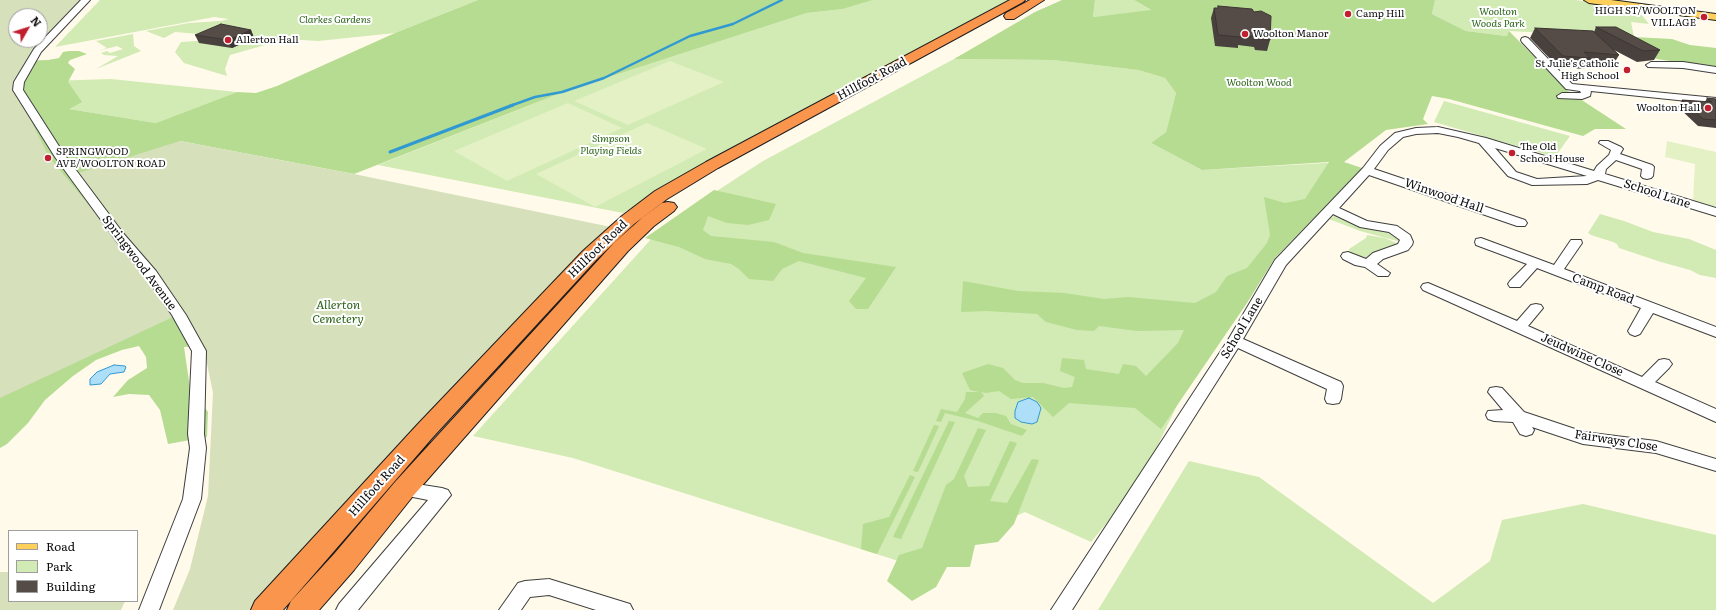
<!DOCTYPE html>
<style>
body{margin:0}
#map{position:relative;width:1716px;height:610px;overflow:hidden;background:#fffaea;font-family:Literata,serif}
canvas{display:block}
.legend{position:absolute;left:8px;top:530px;width:130px;height:72px;box-sizing:border-box;background:#fff;border:1px solid #9e9e9e;margin:0;padding:5px 7px;list-style:none;font-size:12px;color:#0c0c0c}
.legend li{display:flex;align-items:center;gap:8px;height:20px}
.legend b{width:20px;border:1px solid #9e9e9e}
.north{position:absolute;left:8px;top:8px;width:40px;height:40px;box-sizing:border-box;background:#fff;border:1px solid #9e9e9e;border-radius:50%;rotate:51deg;font-size:11px;font-weight:700;line-height:16px;text-align:center;color:#0c0c0c}
.north::after{content:'';display:block;margin:auto;width:14px;height:18px;background:#c11f2d;clip-path:polygon(50% 0,100% 100%,50% 72%,0 100%)}
</style>
<div id="map">
<canvas width="1716" height="610"></canvas>
<ul class="legend">
<li><b style="height:5px;background:#fed05b"></b>Road</li>
<li><b style="height:11px;background:#d2eab3"></b>Park</li>
<li><b style="height:11px;background:#554c48"></b>Building</li>
</ul>
<div class="north">N</div>
</div>
<script>
const ctx = document.querySelector('canvas').getContext('2d');
ctx.lineJoin = 'round';
function paint(path, color) { ctx.fillStyle = color; ctx.fill(path, 'evenodd'); }
const toPath = rows => new Path2D(rows.map(r => 'M' + r).join(''));
function stroke(path, color, width, dash) { ctx.strokeStyle = color; ctx.lineWidth = width; ctx.lineCap = dash ? 'butt' : 'round'; ctx.setLineDash(dash || []); ctx.stroke(path); }
function label(font, color, halo, rows, align = 'center') {
  ctx.font = font + ' Literata,serif'; ctx.lineWidth = 4; ctx.setLineDash([]); ctx.textBaseline = 'middle'; ctx.strokeStyle = halo; ctx.fillStyle = color; for (const [text, x, y, turn = 0] of rows) {
    ctx.save(); ctx.translate(x, y); ctx.rotate((+turn || 0) * Math.PI / 180); ctx.textAlign = isNaN(turn) ? turn : align; if (halo) ctx.strokeText(text, 0, 0); ctx.fillText(text, 0, 0); ctx.restore();
  }
}
paint(toPath([
 [100,0,478,0,395,33,318,41,286,39,230,55,225,69,227,76,184,63,175,52,181,42,197,41,210,35,175,32,164,38,146,31,189,23,221,21,229,19,214,17,55,47],
 [873,0,1009,0,697,167,623,213,378,165,566,91,807,13,843,9],
 [1095,0,1134,0,1152,11,1093,17],
 [1435,0,1575,0,1636,8,1649,24,1631,22,1634,37,1657,59,1653,59,1612,36,1509,31,1508,36,1466,31,1432,14],
 [133,34,134,46,141,51,96,69,118,56,104,55,101,53,107,51,110,53,123,49,117,46,98,51,107,48,96,41],
 [954,59,1053,60,1138,70,1165,78,1176,93,1166,132,1151,143,1202,170,1344,162,1266,265,1182,395,1140,482,1091,542,1025,512,908,564,573,458,473,436,663,226,763,161],
 [111,79,237,92,156,123,69,109,20,82],
 [1444,101,1570,136,1555,157,1434,122],
 [1600,214,1624,221,1653,232,1689,239,1716,250,1716,278,1700,275,1690,270,1661,262,1619,248,1617,244,1613,242,1591,235,1588,233],
 [1336,215,1399,235,1401,242,1360,231,1329,219],
 [1367,235,1385,238,1399,244,1367,259,1351,255,1349,249,1366,238],
 [1189,461,1259,477,1433,603,1490,561,1502,520,1583,504,1716,535,1716,610,1098,610]
]), '#d2eab3');
paint(toPath([
 [478,0,873,0,843,9,807,13,566,91,354,174,180,141,195,294,212,371,200,346,184,347,190,388,208,412,207,437,168,444,160,410,149,395,129,394,113,397,128,380,147,368,146,357,139,346,122,350,96,360,73,376,45,400,28,423,7,444,0,448,0,92,18,61,48,60,59,58,63,52,69,51,79,51,87,54,70,60,68,63,75,69,68,82,82,102,69,109,156,123,237,92,256,93,277,86,395,33],
 [1062,0,1095,0,1093,17,1151,10,1134,0,1435,0,1432,14,1466,31,1507,36,1509,31,1568,91,1626,129,1595,129,1583,136,1449,99,1432,96,1423,119,1428,124,1386,130,1344,162,1362,168,1275,258,1247,303,1161,429,1135,408,1069,403,1053,417,1033,397,1011,399,999,391,986,393,981,392,984,396,965,413,978,418,983,413,996,413,1006,416,1011,424,1027,430,1022,436,978,421,945,413,941,422,936,421,941,409,957,412,965,399,966,392,979,392,970,390,962,373,988,364,1003,368,1015,380,1023,383,1043,383,1064,388,1072,387,1075,377,1060,371,1062,358,1084,360,1086,369,1119,374,1123,364,1136,366,1146,376,1178,343,1184,330,1137,331,1099,326,1094,331,1077,330,1046,322,1037,314,987,311,961,312,963,281,1018,291,1064,293,1104,299,1128,297,1195,303,1216,292,1227,276,1247,268,1267,243,1270,235,1264,197,1285,203,1305,199,1329,162,1202,170,1151,143,1166,132,1176,93,1165,78,1138,70,1053,60,954,59,1035,12],
 [1634,37,1672,39,1690,45,1716,48,1716,68,1657,59],
 [714,190,776,204,769,220,748,225,727,223,708,216,703,230,711,236,774,242,803,253,896,267,868,309,856,309,849,301,866,278,799,261,782,269,773,281,749,279,739,269,731,264,705,259,679,247,645,238],
 [949,421,955,422,901,539,893,537],
 [934,425,939,426,918,472,913,471],
 [978,428,986,430,964,476,968,487,989,486,1010,441,1017,443,990,501,1007,503,1032,459,1039,460,1014,524,998,542,975,545,970,567,947,567,936,587,912,601,887,581,899,555,922,548,946,485,954,479],
 [910,475,915,477,877,554,861,549,863,524,889,517]
]), '#b6dc92');
paint(toPath([
 [0,0,83,0,33,52,14,83,13,91,28,115,49,157,147,275,175,316,0,398],
 [16,16,40,16,40,40,16,40],
 [180,141,354,174,611,227,250,610,173,610,190,569,208,496,213,393,204,349,99,199,78,173],
 [0,572,9,572,9,601,125,601,121,610,0,610]
]), '#d6e1bc');
paint(toPath([
 [670,61,724,82,628,125,574,101],
 [568,103,622,128,507,181,454,151],
 [647,123,707,149,595,207,536,174],
 [1667,141,1716,152,1716,207,1693,201,1695,164,1665,157]
]), '#e4f1c5');
const water = toPath([
 [114,365,125,366,126,367,124,372,110,374,101,384,90,385,90,379,97,372,114,365],
 [1029,398,1037,402,1041,408,1037,422,1032,424,1021,422,1015,418,1015,411,1018,402,1029,398]
]);
paint(water, '#addff8');
stroke(water, '#3199d2', 1);
stroke(toPath([
 [510,106,535,97,562,92,604,78,690,36,733,24,782,0]
]), '#3199d2', 2.5);
stroke(toPath([
 [390,152,513,105]
]), '#3199d2', 3);
const minor = toPath([
 [81,0,90,0,41,52,24,82,23,90,64,154,123,233,156,271,186,315,206,351,204,434,206,448,201,499,159,610,139,610,183,499,190,448,188,434,192,351,172,315,146,277,115,239,55,157,13,90,14,82,34,49,81,0],
 [1525,37,1528,38,1572,84,1716,98,1716,104,1591,91,1590,96,1582,99,1558,98,1557,96,1562,93,1581,93,1580,91,1566,89,1522,42,1521,40,1522,38,1525,37],
 [1651,62,1683,62,1716,67,1716,73,1683,68,1648,67,1646,65,1651,62],
 [1438,127,1486,138,1594,171,1597,166,1609,155,1611,150,1599,143,1600,141,1608,141,1621,147,1623,149,1620,154,1652,165,1654,167,1653,176,1651,178,1647,179,1643,178,1641,176,1642,169,1616,160,1606,169,1605,174,1716,208,1716,216,1598,180,1587,184,1532,185,1508,176,1479,143,1458,137,1438,133,1416,134,1403,137,1388,150,1374,169,1525,220,1527,223,1525,226,1517,226,1369,175,1339,208,1367,221,1397,226,1410,235,1413,242,1412,245,1408,250,1383,259,1377,264,1390,273,1388,276,1378,276,1365,267,1355,265,1343,259,1341,256,1343,253,1348,252,1366,259,1373,253,1398,244,1400,240,1389,232,1360,227,1333,214,1286,265,1243,339,1341,382,1343,386,1341,399,1339,403,1333,404,1327,403,1325,399,1327,389,1238,348,1072,610,1051,610,1228,340,1275,260,1363,168,1380,146,1395,133,1416,128,1438,127],
 [1495,148,1587,176,1537,179,1516,172,1495,148],
 [1481,238,1554,265,1571,240,1581,240,1582,243,1564,269,1716,327,1716,337,1653,313,1640,334,1635,336,1630,334,1628,331,1641,308,1537,268,1520,287,1510,287,1508,284,1510,281,1527,264,1476,245,1475,242,1476,239,1481,238],
 [1428,283,1517,321,1531,305,1536,304,1541,305,1543,308,1528,326,1642,377,1659,360,1664,359,1669,360,1672,364,1669,368,1655,382,1716,409,1716,422,1423,290,1421,287,1423,284,1428,283],
 [1496,387,1502,388,1524,412,1584,432,1656,441,1716,459,1716,471,1656,453,1583,444,1532,427,1534,430,1532,434,1526,436,1520,434,1513,422,1494,421,1488,419,1486,415,1488,411,1503,410,1488,392,1490,388,1496,387],
 [404,482,442,488,448,490,451,495,358,610,336,610,339,604,428,500,398,494,395,489,398,484,404,482],
 [549,579,630,604,633,610,596,610,549,595,530,597,521,610,499,610,518,583,525,581,549,579]
]);
const major = toPath([
 [1584,0,1611,0,1716,14,1716,20,1589,3,1584,0]
]);
const highway = toPath([
 [1010,0,1025,0,1023,2,718,168,667,199,634,224,597,259,433,437,283,610,251,610,255,601,417,425,583,251,622,216,655,191,706,162,1010,0],
 [1030,0,1044,0,1014,19,1006,19,1004,16,1006,13,1030,0],
 [668,202,674,203,677,207,674,211,654,226,628,251,413,496,354,570,319,610,287,610,291,601,334,554,395,482,614,243,642,218,662,203,668,202]
]);
stroke(minor, '#3f3f3f', 2);
stroke(major, '#1d1d1d', 2);
stroke(highway, '#1d1d1d', 2);
paint(minor, '#fff');
paint(major, '#fed05b');
paint(highway, '#fa954d');
paint(toPath([
 [1214,8,1270,40,1267,51,1255,50,1254,47,1238,45,1238,48,1215,46,1211,18],
 [1596,27,1660,50,1654,60,1637,62,1614,50,1619,55,1613,65,1587,63,1584,69,1558,67,1530,38,1535,28,1594,32],
 [251,30,254,38,232,48,199,43,195,35],
 [1707,98,1716,99,1716,128,1698,126,1678,107,1682,100,1705,102]
]), '#49413e');
paint(toPath([
 [251,30,254,38,232,48,228,40]
]), '#3c3532');
const building = toPath([
 [1218,6,1252,9,1254,12,1261,11,1271,16,1270,40,1258,39,1257,37,1241,35,1241,37,1218,35,1214,8,1218,8,1218,6],
 [221,24,251,30,228,40,195,35,221,24],
 [1596,27,1616,27,1660,50,1643,51,1596,27],
 [1535,28,1593,31,1619,55,1584,52,1590,58,1563,56,1535,28],
 [1707,98,1716,99,1716,120,1703,119,1682,100,1712,102,1707,98]
]);
paint(building, '#554c48');
stroke(building, '#3c3532', 1);
for (const [x, y, r, color] of [
 [1348,14,4,"#c11f2d"],
 [1704,17,4,"#c11f2d"],
 [1245,34,4,"#c11f2d"],
 [228,40,4,"#c11f2d"],
 [1627,70,4,"#c11f2d"],
 [1708,108,4,"#c11f2d"],
 [1512,153,4,"#c11f2d"],
 [48,158,4,"#c11f2d"]
]) { const dot = new Path2D(); dot.arc(x, y, r, 0, 2 * Math.PI); ctx.fillStyle = color; ctx.fill(dot); stroke(dot, '#fff', 1.5); }
label('10px', '#0c0c0c', '#fff', [
 ["HIGH ST/WOOLTON",1696,11,"right"],
 ["VILLAGE",1696,23,"right"],
 ["Camp Hill",1356,14],
 ["Woolton Manor",1253,34],
 ["Allerton Hall",236,40],
 ["St Julie's Catholic",1619,64,"right"],
 ["High School",1619,76,"right"],
 ["Woolton Hall",1700,108,"right"],
 ["The Old",1520,147],
 ["School House",1520,159],
 ["SPRINGWOOD",56,152],
 ["AVE/WOOLTON ROAD",56,164]
], 'left');
label('italic 10px', '#2d651a', '#fff', [
 ["Woolton",1498,12],
 ["Woods Park",1498,24],
 ["Clarkes Gardens",335,20],
 ["Woolton Wood",1259,83],
 ["Simpson",611,139],
 ["Playing Fields",611,151]
]);
label('12px', '#0c0c0c', '#fff', [
 ["Hillfoot Road",872,79,-28],
 ["School Lane",1657,194,18],
 ["Winwood Hall",1444,196,19],
 ["Hillfoot Road",598,249,-44],
 ["Springwood Avenue",139,263,53],
 ["Camp Road",1603,289,21],
 ["School Lane",1242,328,-59],
 ["Jeudwine Close",1582,355,24],
 ["Fairways Close",1616,441,9],
 ["Hillfoot Road",377,486,-48]
]);
label('italic 12px', '#2d651a', '#fff', [
 ["Allerton",338,305],
 ["Cemetery",338,319]
]);
</script>
